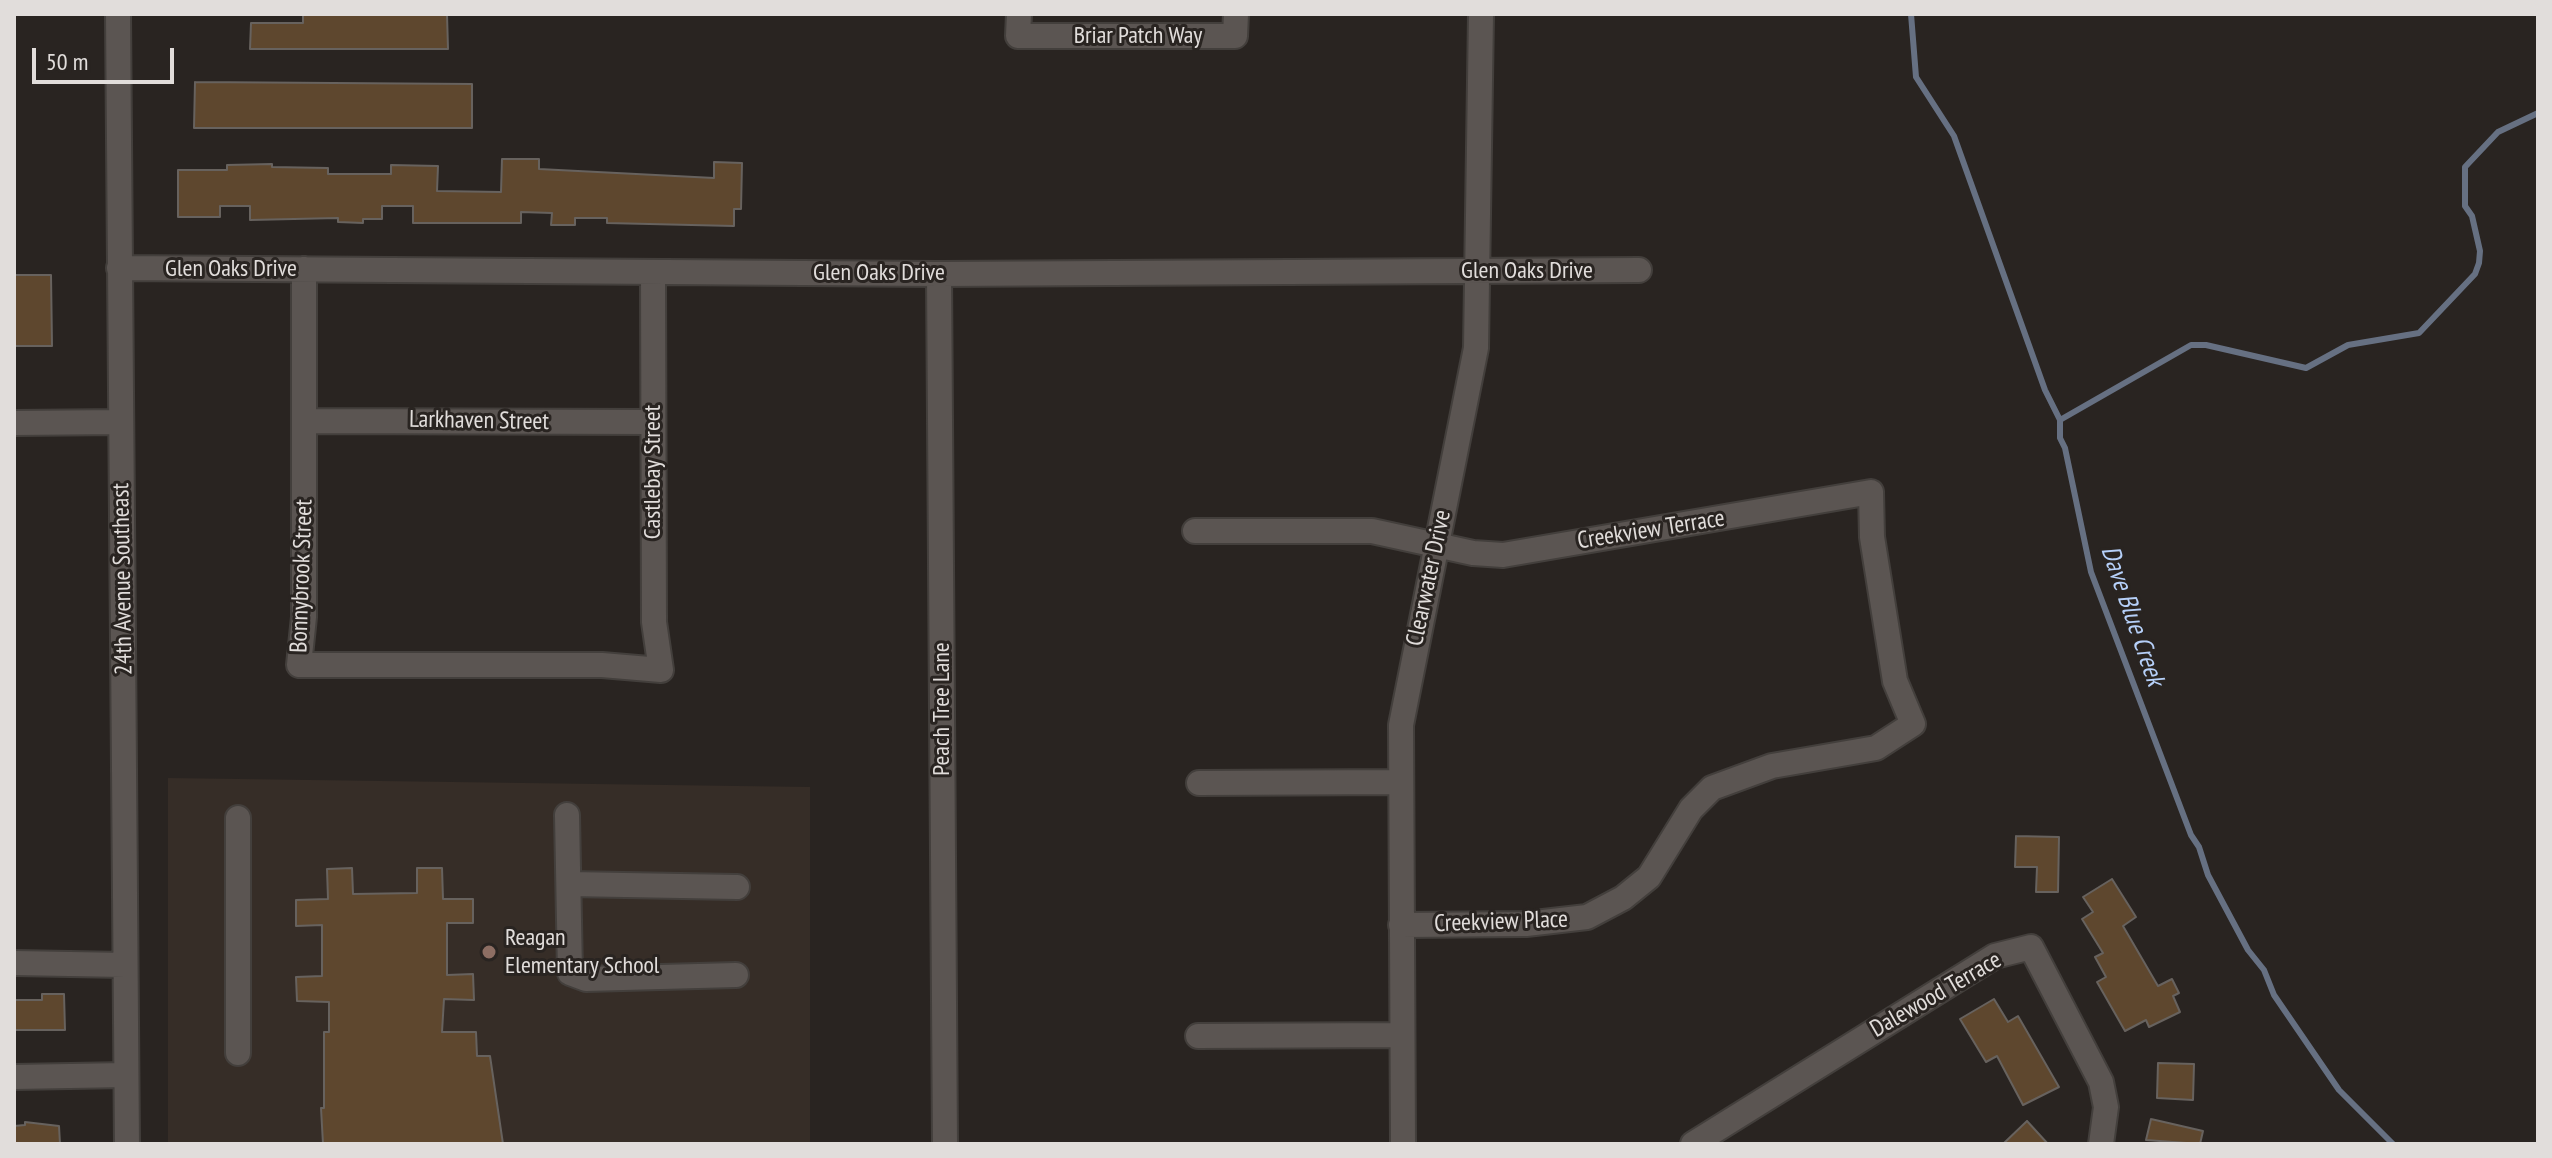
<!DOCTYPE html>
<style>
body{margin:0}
#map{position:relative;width:2552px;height:1158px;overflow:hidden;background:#292421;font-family:"PT Sans Narrow",sans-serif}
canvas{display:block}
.frame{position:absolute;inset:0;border:16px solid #e1dddb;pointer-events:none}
.scale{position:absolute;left:32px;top:48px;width:142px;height:36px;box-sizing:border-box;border:4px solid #e1dddb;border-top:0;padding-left:10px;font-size:24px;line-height:28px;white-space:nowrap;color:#e1dddb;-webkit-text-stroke:6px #292421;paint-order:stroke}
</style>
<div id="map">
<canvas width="2552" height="1158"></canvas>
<div class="frame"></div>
<div class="scale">50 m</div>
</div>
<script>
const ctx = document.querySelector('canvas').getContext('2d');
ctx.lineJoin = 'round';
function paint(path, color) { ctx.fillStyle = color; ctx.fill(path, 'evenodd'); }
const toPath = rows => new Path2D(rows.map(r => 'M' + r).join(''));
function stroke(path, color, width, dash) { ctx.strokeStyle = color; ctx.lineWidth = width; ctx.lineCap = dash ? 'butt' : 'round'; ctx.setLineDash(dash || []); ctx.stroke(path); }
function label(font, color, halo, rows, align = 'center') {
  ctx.font = font + ' "PT Sans Narrow",sans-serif'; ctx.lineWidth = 6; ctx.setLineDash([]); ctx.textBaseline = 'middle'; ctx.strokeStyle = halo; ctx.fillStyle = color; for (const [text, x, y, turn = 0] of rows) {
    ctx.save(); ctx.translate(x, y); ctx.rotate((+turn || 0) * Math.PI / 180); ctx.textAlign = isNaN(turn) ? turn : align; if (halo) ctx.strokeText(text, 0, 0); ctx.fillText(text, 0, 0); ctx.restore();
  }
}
paint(toPath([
 [168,778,810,787,810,1144,168,1144]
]), '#362d27');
stroke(toPath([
 [1911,14,1916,77,1954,136,2045,390,2060,420,2060,438,2065,448,2091,572,2191,835,2199,847,2208,875,2248,950,2264,970,2274,995,2339,1090,2393,1144],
 [2060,420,2191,345,2206,345,2306,368,2348,345,2419,333,2475,274,2479,263,2480,251,2472,216,2465,206,2465,167,2498,132,2538,113]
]), '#667082', 6);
const building = toPath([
 [303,14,447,14,448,49,250,49,251,23,303,23,303,14],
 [195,82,472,84,472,128,194,128,195,82],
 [502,159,539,159,539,169,714,178,714,162,742,163,741,209,734,209,734,226,607,223,607,218,575,218,575,225,551,225,552,213,521,212,521,223,413,223,413,206,382,206,382,219,363,219,363,223,338,222,338,218,250,220,250,206,220,206,220,217,178,217,178,170,227,170,227,165,272,164,272,167,328,168,328,174,391,174,391,165,438,166,437,191,501,192,502,159],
 [14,275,51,275,52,346,14,346,14,275],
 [2016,836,2059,837,2058,892,2036,892,2037,867,2015,867,2016,836],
 [352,868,353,894,417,893,417,868,442,868,443,899,473,899,473,923,447,923,447,975,473,974,474,1000,444,999,442,1032,476,1032,477,1056,490,1056,503,1144,323,1144,321,1108,324,1108,324,1032,329,1032,329,1002,297,1001,296,977,322,976,322,925,296,926,296,900,328,899,327,869,352,868],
 [2112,879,2136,917,2123,926,2158,986,2172,979,2179,993,2173,996,2180,1012,2149,1027,2146,1020,2125,1031,2097,982,2106,977,2095,957,2103,953,2082,919,2093,912,2083,897,2112,879],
 [42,994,64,994,65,1030,14,1030,14,1000,42,1000,42,994],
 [1994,999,2008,1022,2018,1016,2059,1087,2023,1105,1997,1056,1986,1062,1960,1019,1994,999],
 [2158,1063,2194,1064,2193,1100,2157,1098,2158,1063],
 [2151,1119,2203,1131,2200,1144,2146,1140,2151,1119],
 [2027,1121,2048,1144,2003,1144,2027,1121],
 [25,1122,59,1126,60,1144,14,1144,14,1126,25,1125,25,1122]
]);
paint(building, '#5e472e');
stroke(building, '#67625e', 2);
const minor = toPath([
 [118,14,127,1144],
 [1019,14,1018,36,1235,36,1236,14],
 [119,268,939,274,1639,270],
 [304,269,304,617,299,665,602,665,661,670,654,622,653,273],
 [939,274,945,1144],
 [306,421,652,422],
 [14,423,121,422],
 [1195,531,1372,531,1473,553,1503,555,1871,492,1872,537,1895,681,1913,724,1876,748,1772,766,1712,788,1691,809,1649,877,1623,898,1587,917,1526,924,1401,925],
 [1199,783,1400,782],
 [567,815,570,973,586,979,736,975],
 [238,818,238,1053],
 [569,884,737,887],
 [14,963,125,965],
 [1198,1036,1402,1035],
 [14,1077,126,1075],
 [1403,1144,1401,725,1476,348,1481,14],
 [1693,1144,1995,956,2031,947,2101,1082,2106,1107,2101,1144]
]);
stroke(minor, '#433f3c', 28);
stroke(minor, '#5b5552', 24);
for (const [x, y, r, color] of [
 [489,952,8,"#8d6e63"]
]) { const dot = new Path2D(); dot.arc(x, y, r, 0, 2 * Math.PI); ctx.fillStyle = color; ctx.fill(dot); stroke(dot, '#292421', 3); }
label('24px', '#e1dddb', '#292421', [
 ["Briar Patch Way",1138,36],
 ["Glen Oaks Drive",231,269],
 ["Glen Oaks Drive",1527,271],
 ["Glen Oaks Drive",879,273],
 ["Larkhaven Street",479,421,1],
 ["Castlebay Street",653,472,-90],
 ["Creekview Terrace",1651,530,-9],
 ["Bonnybrook Street",302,576,-88],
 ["Clearwater Drive",1429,578,-78],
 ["24th Avenue Southeast",123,579,-91],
 ["Peach Tree Lane",942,709,-90],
 ["Creekview Place",1501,922,-2],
 ["Dalewood Terrace",1936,995,-30]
]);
label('24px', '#e1dddb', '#292421', [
 ["Reagan",505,938],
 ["Elementary School",505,966]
], 'left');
label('italic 26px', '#b6d0f9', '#292421', [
 ["Dave Blue Creek",2132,616,71]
]);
</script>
